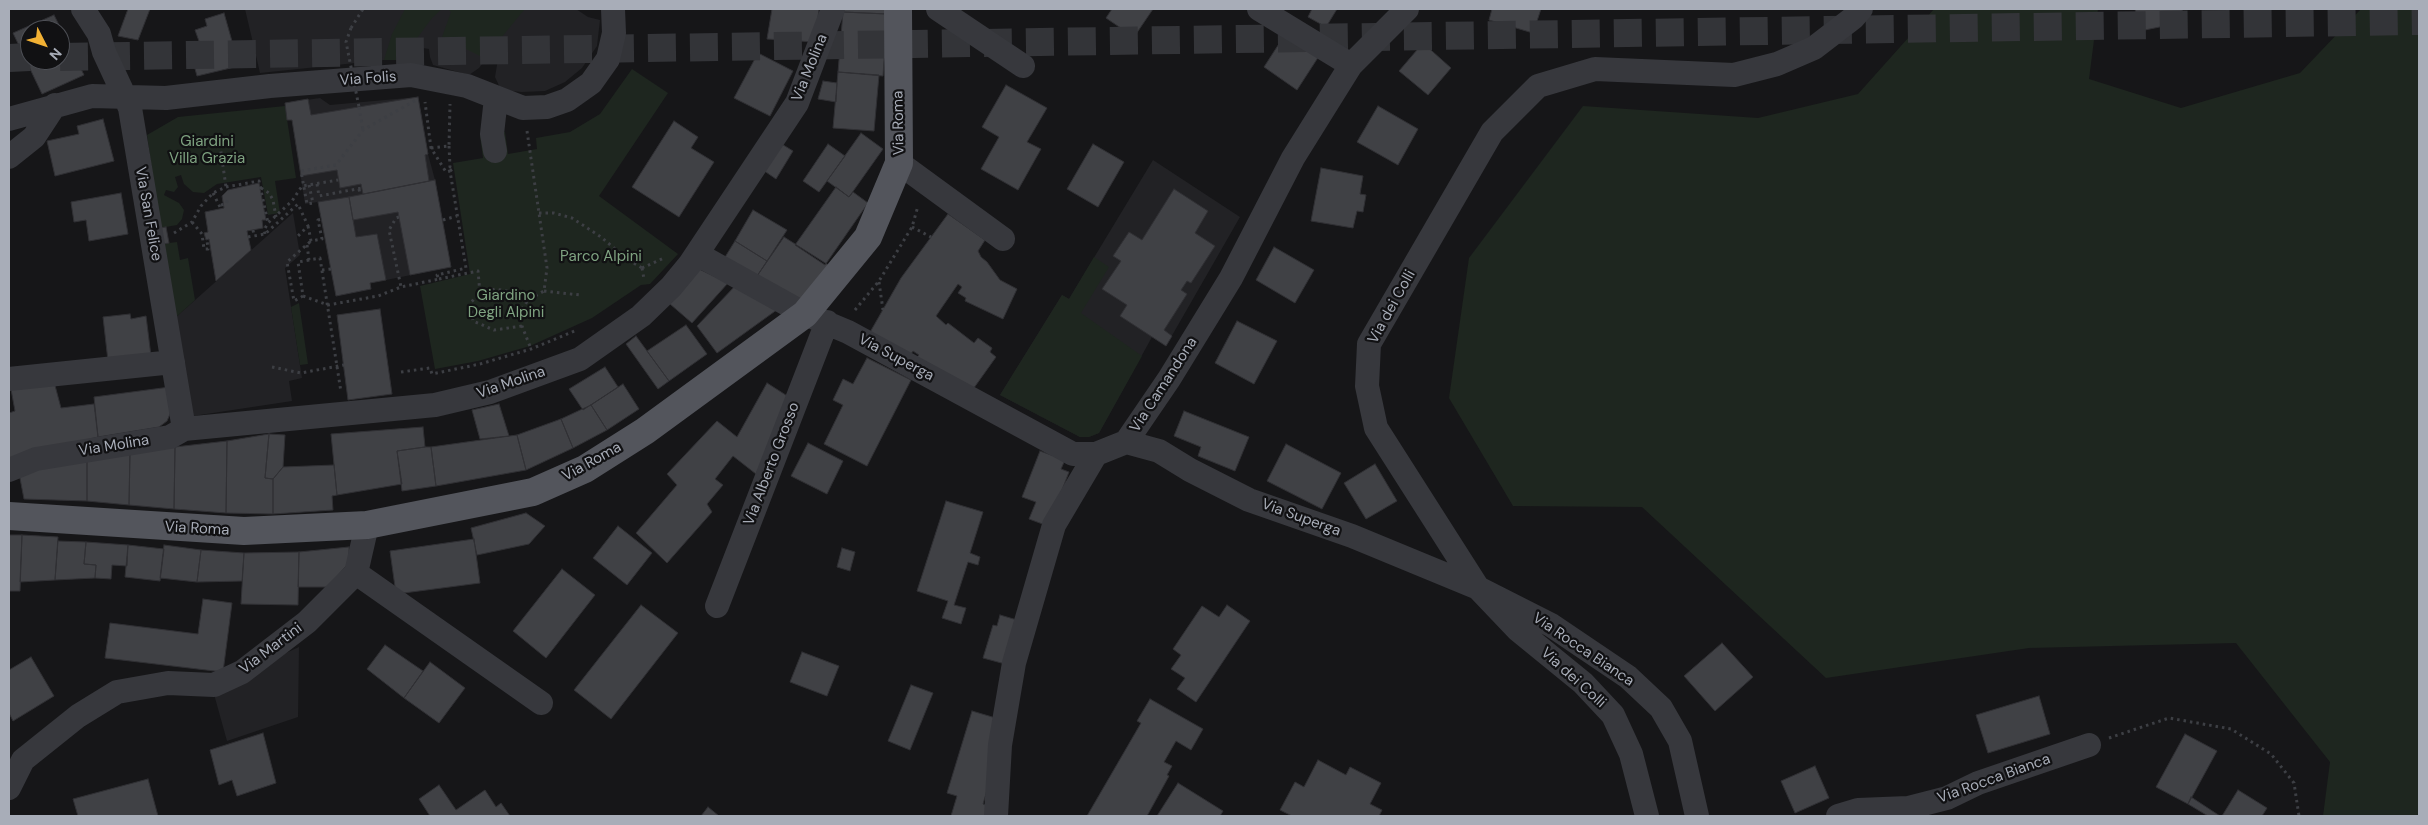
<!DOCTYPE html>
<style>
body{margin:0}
#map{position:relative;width:2428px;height:825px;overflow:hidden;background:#161618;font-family:"DM Sans",sans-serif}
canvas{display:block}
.frame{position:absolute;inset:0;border:10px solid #a8adb8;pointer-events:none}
.north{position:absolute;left:20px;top:20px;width:50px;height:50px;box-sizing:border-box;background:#111113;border:1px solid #4d4f55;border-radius:50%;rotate:131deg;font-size:14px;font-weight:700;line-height:20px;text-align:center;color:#a8adb8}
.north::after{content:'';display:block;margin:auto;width:18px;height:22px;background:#f2b134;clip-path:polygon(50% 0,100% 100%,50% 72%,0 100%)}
</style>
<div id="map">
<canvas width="2428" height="825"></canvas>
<div class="frame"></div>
<div class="north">N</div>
</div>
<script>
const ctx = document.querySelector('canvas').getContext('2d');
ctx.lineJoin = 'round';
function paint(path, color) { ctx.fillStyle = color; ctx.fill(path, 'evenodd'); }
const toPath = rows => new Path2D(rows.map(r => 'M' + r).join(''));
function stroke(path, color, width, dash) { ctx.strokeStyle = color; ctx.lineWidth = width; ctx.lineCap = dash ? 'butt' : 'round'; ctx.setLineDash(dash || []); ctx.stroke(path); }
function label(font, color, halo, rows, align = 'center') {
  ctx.font = font + ' "DM Sans",sans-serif'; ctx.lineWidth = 4.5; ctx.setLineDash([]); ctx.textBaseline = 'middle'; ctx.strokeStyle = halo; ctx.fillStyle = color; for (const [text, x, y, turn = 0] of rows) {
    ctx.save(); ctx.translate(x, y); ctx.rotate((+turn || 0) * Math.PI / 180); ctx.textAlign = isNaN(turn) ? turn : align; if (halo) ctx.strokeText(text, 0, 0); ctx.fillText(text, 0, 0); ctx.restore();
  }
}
paint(toPath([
 [245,9,576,9,588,17,600,20,597,46,582,68,565,82,545,91,522,92,501,90,495,77,498,59,487,58,479,68,469,75,433,65,430,57,429,49,417,47,414,57,410,60,384,60,260,73],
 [418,97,428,154,435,180,451,267,386,280,377,234,356,237,349,197,305,204,292,120,287,120,285,103,320,98,330,105],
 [1153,160,1240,217,1166,346,1152,337,1099,433,1089,437,1080,437,1000,395,1062,295,1069,299],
 [293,213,300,255,285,268,302,378,289,381,292,401,193,416,176,317],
 [299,647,298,717,227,741,212,687]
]), '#222225');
paint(toPath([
 [405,9,442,9,432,18,415,41,410,60,384,60,392,34],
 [448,9,523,9,524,10,501,38,499,59,480,56,442,37,451,12],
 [1934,9,2098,9,2089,79,2181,108,2300,73,2361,9,2419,9,2419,816,2323,816,2330,762,2236,643,2029,648,1826,678,1642,507,1513,506,1449,398,1469,258,1583,106,1758,118,1858,94],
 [632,69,668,93,599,196,678,254,650,284,641,285,592,318,530,346,478,361,435,369,420,286,470,274,453,163,483,158,480,136,505,132,508,154,537,149,536,138,570,132,600,114],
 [285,106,296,178,275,181,280,213,268,215,261,177,217,184,204,193,193,192,184,184,181,175,175,177,178,187,174,192,166,190,164,195,179,203,184,210,182,219,177,225,160,228,147,135,178,117],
 [177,242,180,260,188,258,195,300,176,317,162,244],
 [1094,257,1109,267,1081,313,1142,356,1099,433,1089,437,1080,437,1000,395,1062,295,1069,299],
 [299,303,308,364,300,365,291,307]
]), '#1e261f');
const building = toPath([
 [128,9,150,9,138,40,118,36,128,9],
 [772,9,819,9,815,42,767,39,772,9],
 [843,9,888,9,887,14,843,12,843,9],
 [1112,9,1153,9,1134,37,1106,18,1112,9],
 [1312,9,1337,9,1326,27,1308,17,1312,9],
 [1492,9,1541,9,1533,33,1489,20,1492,9],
 [2135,9,2182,9,2184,22,2140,31,2135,9],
 [843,12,887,14,883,76,838,72,843,12],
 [224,13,239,66,197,76,189,47,200,44,195,30,207,26,205,19,224,13],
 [54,15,84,75,42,94,13,33,54,15],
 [30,30,60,30,60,60,30,60,30,30],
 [1286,33,1319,56,1297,90,1264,67,1286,33],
 [1423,43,1451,68,1428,95,1399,71,1423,43],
 [758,53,793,71,770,116,734,98,758,53],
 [838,72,879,75,874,131,833,128,838,72],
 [823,81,837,83,836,102,818,99,823,81],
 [1006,85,1047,108,1027,142,1041,149,1018,190,981,169,999,137,982,127,1006,85],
 [418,97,428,154,425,155,429,181,363,194,361,184,340,188,337,170,301,176,292,120,287,120,285,103,308,99,311,115,418,97],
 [1378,106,1418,129,1398,165,1357,142,1378,106],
 [103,119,114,161,55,176,47,141,79,134,77,126,103,119],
 [674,121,698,137,691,148,714,162,679,217,632,187,674,121],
 [861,133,883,149,849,197,827,181,861,133],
 [780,143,793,151,776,179,763,170,780,143],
 [828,144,845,156,819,192,803,181,828,144],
 [1093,144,1124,162,1098,207,1067,189,1093,144],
 [1321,168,1363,176,1360,194,1366,195,1363,212,1357,211,1353,228,1311,221,1321,168],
 [435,180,451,267,410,275,398,212,353,220,349,197,435,180],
 [259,183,266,220,262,220,263,228,247,231,251,250,216,281,209,239,206,240,204,233,208,232,205,212,224,208,222,196,228,190,259,183],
 [836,187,849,197,853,192,868,203,825,265,795,245,836,187],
 [1174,189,1208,211,1195,233,1215,246,1191,283,1187,281,1181,290,1187,294,1164,330,1172,336,1166,346,1120,316,1127,305,1102,289,1121,261,1113,256,1129,232,1142,240,1174,189],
 [121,193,128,234,89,241,86,220,74,222,71,202,121,193],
 [349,197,356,237,377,234,386,280,370,283,371,289,336,296,318,202,349,197],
 [753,210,787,230,767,261,735,241,753,210],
 [948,214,985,240,978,251,981,257,987,262,1000,280,1017,289,1003,319,965,301,966,298,958,293,962,287,958,284,936,316,946,325,948,323,974,343,978,338,992,348,990,352,996,357,971,392,915,359,919,355,913,351,911,354,869,334,901,278,948,214],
 [166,227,169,243,162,244,160,228,166,227],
 [784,237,830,266,801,309,755,279,784,237],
 [735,241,767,261,755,279,722,262,735,241],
 [1274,247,1314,270,1295,303,1256,280,1274,247],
 [699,269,728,283,692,323,670,304,699,269],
 [736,285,778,309,717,353,697,326,736,285],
 [380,309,392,394,348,400,337,315,380,309],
 [130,314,131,319,146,316,151,356,108,361,103,317,130,314],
 [1237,321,1277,341,1254,384,1215,363,1237,321],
 [686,325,707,354,669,381,647,351,686,325],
 [636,336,669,381,658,389,626,344,636,336],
 [867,358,911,380,867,466,824,444,843,405,833,400,843,379,853,384,867,358],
 [605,367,618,387,583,410,569,389,605,367],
 [53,378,61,408,94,404,98,437,9,459,9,413,15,411,10,384,53,378],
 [767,383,792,399,756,474,733,456,715,479,723,485,707,504,712,512,667,563,636,533,677,485,667,474,717,421,737,437,767,383],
 [623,384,639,409,607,430,591,405,623,384],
 [170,387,170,414,167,421,159,427,98,437,94,397,170,387],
 [499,404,509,436,480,439,472,410,499,404],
 [591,405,607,430,573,448,561,419,591,405],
 [1184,411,1249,437,1235,471,1198,456,1201,447,1174,436,1184,411],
 [561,419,573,448,526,470,517,435,561,419],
 [423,427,425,447,397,451,402,484,337,495,331,434,423,427],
 [269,434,265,478,273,479,273,514,226,513,227,441,269,434],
 [269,434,285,435,283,467,273,479,265,478,269,434],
 [517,435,526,470,436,486,431,447,517,435],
 [227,441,226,513,174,509,175,447,227,441],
 [808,443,843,461,827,494,791,476,808,443],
 [1286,444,1341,473,1322,509,1267,481,1286,444],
 [175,447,174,509,129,505,130,451,175,447],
 [425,447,431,447,436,486,402,491,397,451,425,447],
 [130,451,129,505,87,501,87,457,130,451],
 [1040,451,1065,460,1061,469,1069,472,1048,526,1029,519,1036,502,1022,497,1040,451],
 [87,457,87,501,24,499,19,473,87,457],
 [1375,464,1397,501,1366,519,1344,483,1375,464],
 [334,465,337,495,332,496,333,510,273,514,273,479,283,467,334,465],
 [946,501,983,512,970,553,980,557,978,565,968,562,954,605,966,608,961,624,942,618,948,601,917,591,946,501],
 [526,513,545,526,529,544,477,555,471,528,526,513],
 [618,526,652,553,627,585,593,558,618,526],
 [9,535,22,535,20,591,9,591,9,535],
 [22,535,58,537,55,580,20,582,22,535],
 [474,539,480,583,396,594,390,551,474,539],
 [58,541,86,542,84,564,96,565,95,578,55,580,58,541],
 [86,542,128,545,127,566,112,565,111,579,95,578,96,565,84,564,86,542],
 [128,545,164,549,160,581,125,577,128,545],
 [164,545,201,550,197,582,160,578,164,545],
 [349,547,349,563,327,587,298,587,299,552,349,547],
 [842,548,855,552,850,571,837,567,842,548],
 [201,550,244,553,242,581,197,582,201,550],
 [299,552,298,605,241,604,244,553,299,552],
 [562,569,595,595,546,658,513,631,562,569],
 [203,599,232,603,223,672,105,658,110,623,198,634,203,599],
 [641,605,678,633,611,719,574,690,641,605],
 [1227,605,1250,621,1196,702,1177,689,1185,678,1171,669,1181,655,1173,649,1202,606,1219,617,1227,605],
 [1000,615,1017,620,1009,665,983,658,993,625,997,626,1000,615],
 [1722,643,1753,677,1715,711,1684,676,1722,643],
 [385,645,423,671,404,698,367,669,385,645],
 [802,652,839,666,827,696,790,682,802,652],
 [31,657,54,696,13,721,9,713,9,670,31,657],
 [430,662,465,688,439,723,404,698,430,662],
 [911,685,933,693,910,750,888,741,911,685],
 [2039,696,2050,734,1988,753,1976,715,2039,696],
 [1150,699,1203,729,1191,750,1176,741,1164,762,1172,766,1167,775,1169,776,1147,816,1087,816,1141,723,1137,721,1150,699],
 [972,711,999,719,990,780,983,804,988,806,985,816,951,816,957,796,947,793,972,711],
 [263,733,276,783,237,796,232,780,219,785,210,750,263,733],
 [2185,734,2217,751,2188,804,2156,787,2185,734],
 [1318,760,1346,775,1350,767,1381,783,1370,804,1382,810,1379,816,1292,816,1280,810,1295,782,1304,787,1318,760],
 [1815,766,1829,798,1795,813,1781,781,1815,766],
 [148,779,158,816,78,816,73,799,148,779],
 [1178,783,1223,811,1220,816,1157,816,1178,783],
 [439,785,456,810,485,790,496,807,501,803,510,816,430,816,419,799,439,785],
 [2238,790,2267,808,2262,816,2222,816,2238,790],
 [2191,797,2220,816,2208,816,2188,804,2191,797],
 [708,807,719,816,701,816,708,807]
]);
paint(building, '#404145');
stroke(building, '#303034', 1);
stroke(toPath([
 [60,57,2419,21],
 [9,58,30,57]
]), '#333438', 28, [28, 14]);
stroke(toPath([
 [351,28,363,9],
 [359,107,363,130],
 [527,131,547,268,544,291,528,300,520,312,522,326,531,349],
 [220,145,226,187],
 [449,146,450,167,453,166],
 [431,148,449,146,450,104],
 [450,171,453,169],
 [317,184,319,196,362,188],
 [309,185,313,203,307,204,301,171,336,165,363,130,416,100],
 [261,188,269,193,273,200,276,217],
 [359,189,360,194],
 [213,193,221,209],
 [221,205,226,204,228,199],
 [539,213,554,213,572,218,601,237,627,259,642,268],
 [399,217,396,218,389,230,401,287],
 [443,220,457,216],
 [192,222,202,234,204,249,208,249,207,240],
 [308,226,311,241,322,239,318,220,322,219],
 [912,227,931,237],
 [253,230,254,235],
 [174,233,192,222,201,206,213,193,226,187,259,181,268,223],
 [265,234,264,230,268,223,292,201,302,186,338,180],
 [248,237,265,234,298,204,308,226,297,237],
 [307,245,309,260,320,258,341,392],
 [309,260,298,262,303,296,294,301,287,262,311,241],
 [642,268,644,279],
 [642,268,664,258],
 [322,270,331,269],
 [439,279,478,271,480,294,470,303,473,321,494,330,522,326],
 [879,282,883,310],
 [544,291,580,295],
 [480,294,495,289,512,292,528,300],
 [303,296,328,305,378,296,401,287,439,279,437,275,466,268,450,171,446,172,431,148,425,102],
 [855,310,879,281,912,227,918,206],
 [272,367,301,373,344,365],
 [401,372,430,368,432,374,480,364,531,349,577,330],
 [2109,738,2169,718,2231,729,2271,754,2294,783,2299,816]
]), '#3d3f44', 3, [2.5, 4]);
stroke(toPath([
 [83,9,99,34,104,52,130,108,184,429],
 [938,9,1023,66],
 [1259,9,1351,65],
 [9,119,92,96,166,98,270,86,411,75,467,86,523,108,547,107,567,100,591,83,608,59,614,33,613,9],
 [495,151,492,134,496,98],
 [9,157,34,137,55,105],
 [899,163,1003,239],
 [697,254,805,314,848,332,1073,454,1096,454],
 [9,379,173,362],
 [1126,442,1159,451,1190,470,1249,500,1352,536,1478,588,1551,625,1628,677,1661,708,1680,741,1697,816],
 [9,470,36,459,170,437,184,429,435,405,490,392,580,359,641,316,671,287,690,264,797,103,833,9],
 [356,573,541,703],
 [717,606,827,322],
 [9,788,23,760,78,716,117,692,168,683,214,685,242,672,307,622,356,573,367,525],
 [996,816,1000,745,1014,663,1054,525,1096,454,1126,442,1169,379,1231,278,1293,158,1351,65,1407,9],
 [1647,816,1631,754,1613,715,1583,683,1518,630,1478,588,1376,428,1367,386,1369,344,1492,132,1538,86,1595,69,1734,75,1777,64,1814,48,1853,18,1861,9],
 [1838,816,1858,810,1908,808,1947,798,1978,783,2089,745]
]), '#37383d', 24);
stroke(toPath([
 [9,516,244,531,367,525,533,492,585,469,645,431,805,314,868,237,899,163,898,9]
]), '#53555c', 28);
stroke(toPath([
 [351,28,346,42,359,107]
]), '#3d3f44', 3, [2.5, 4]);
label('15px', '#a8adb8', '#111113', [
 ["Via Molina",810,68,-68],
 ["Via Folis",368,79,-4],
 ["Via Roma",899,123,-91],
 ["Via San Felice",148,214,80],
 ["Via dei Colli",1392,307,-61],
 ["Via Superga",896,358,28],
 ["Via Molina",511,383,-19],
 ["Via Camandona",1164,385,-57],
 ["Via Molina",114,446,-9],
 ["Via Roma",592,462,-29],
 ["Via Alberto Grosso",772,464,-69],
 ["Via Superga",1301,518,20],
 ["Via Roma",197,529,3],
 ["Via Martini",271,649,-37],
 ["Via Rocca Bianca",1583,650,34],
 ["Via dei Colli",1573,678,42],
 ["Via Rocca Bianca",1994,779,-20]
]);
label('15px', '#7fa381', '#111113', [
 ["Giardini",207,142],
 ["Villa Grazia",207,159],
 ["Parco Alpini",601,257],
 ["Giardino",506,296],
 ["Degli Alpini",506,313]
]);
</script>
